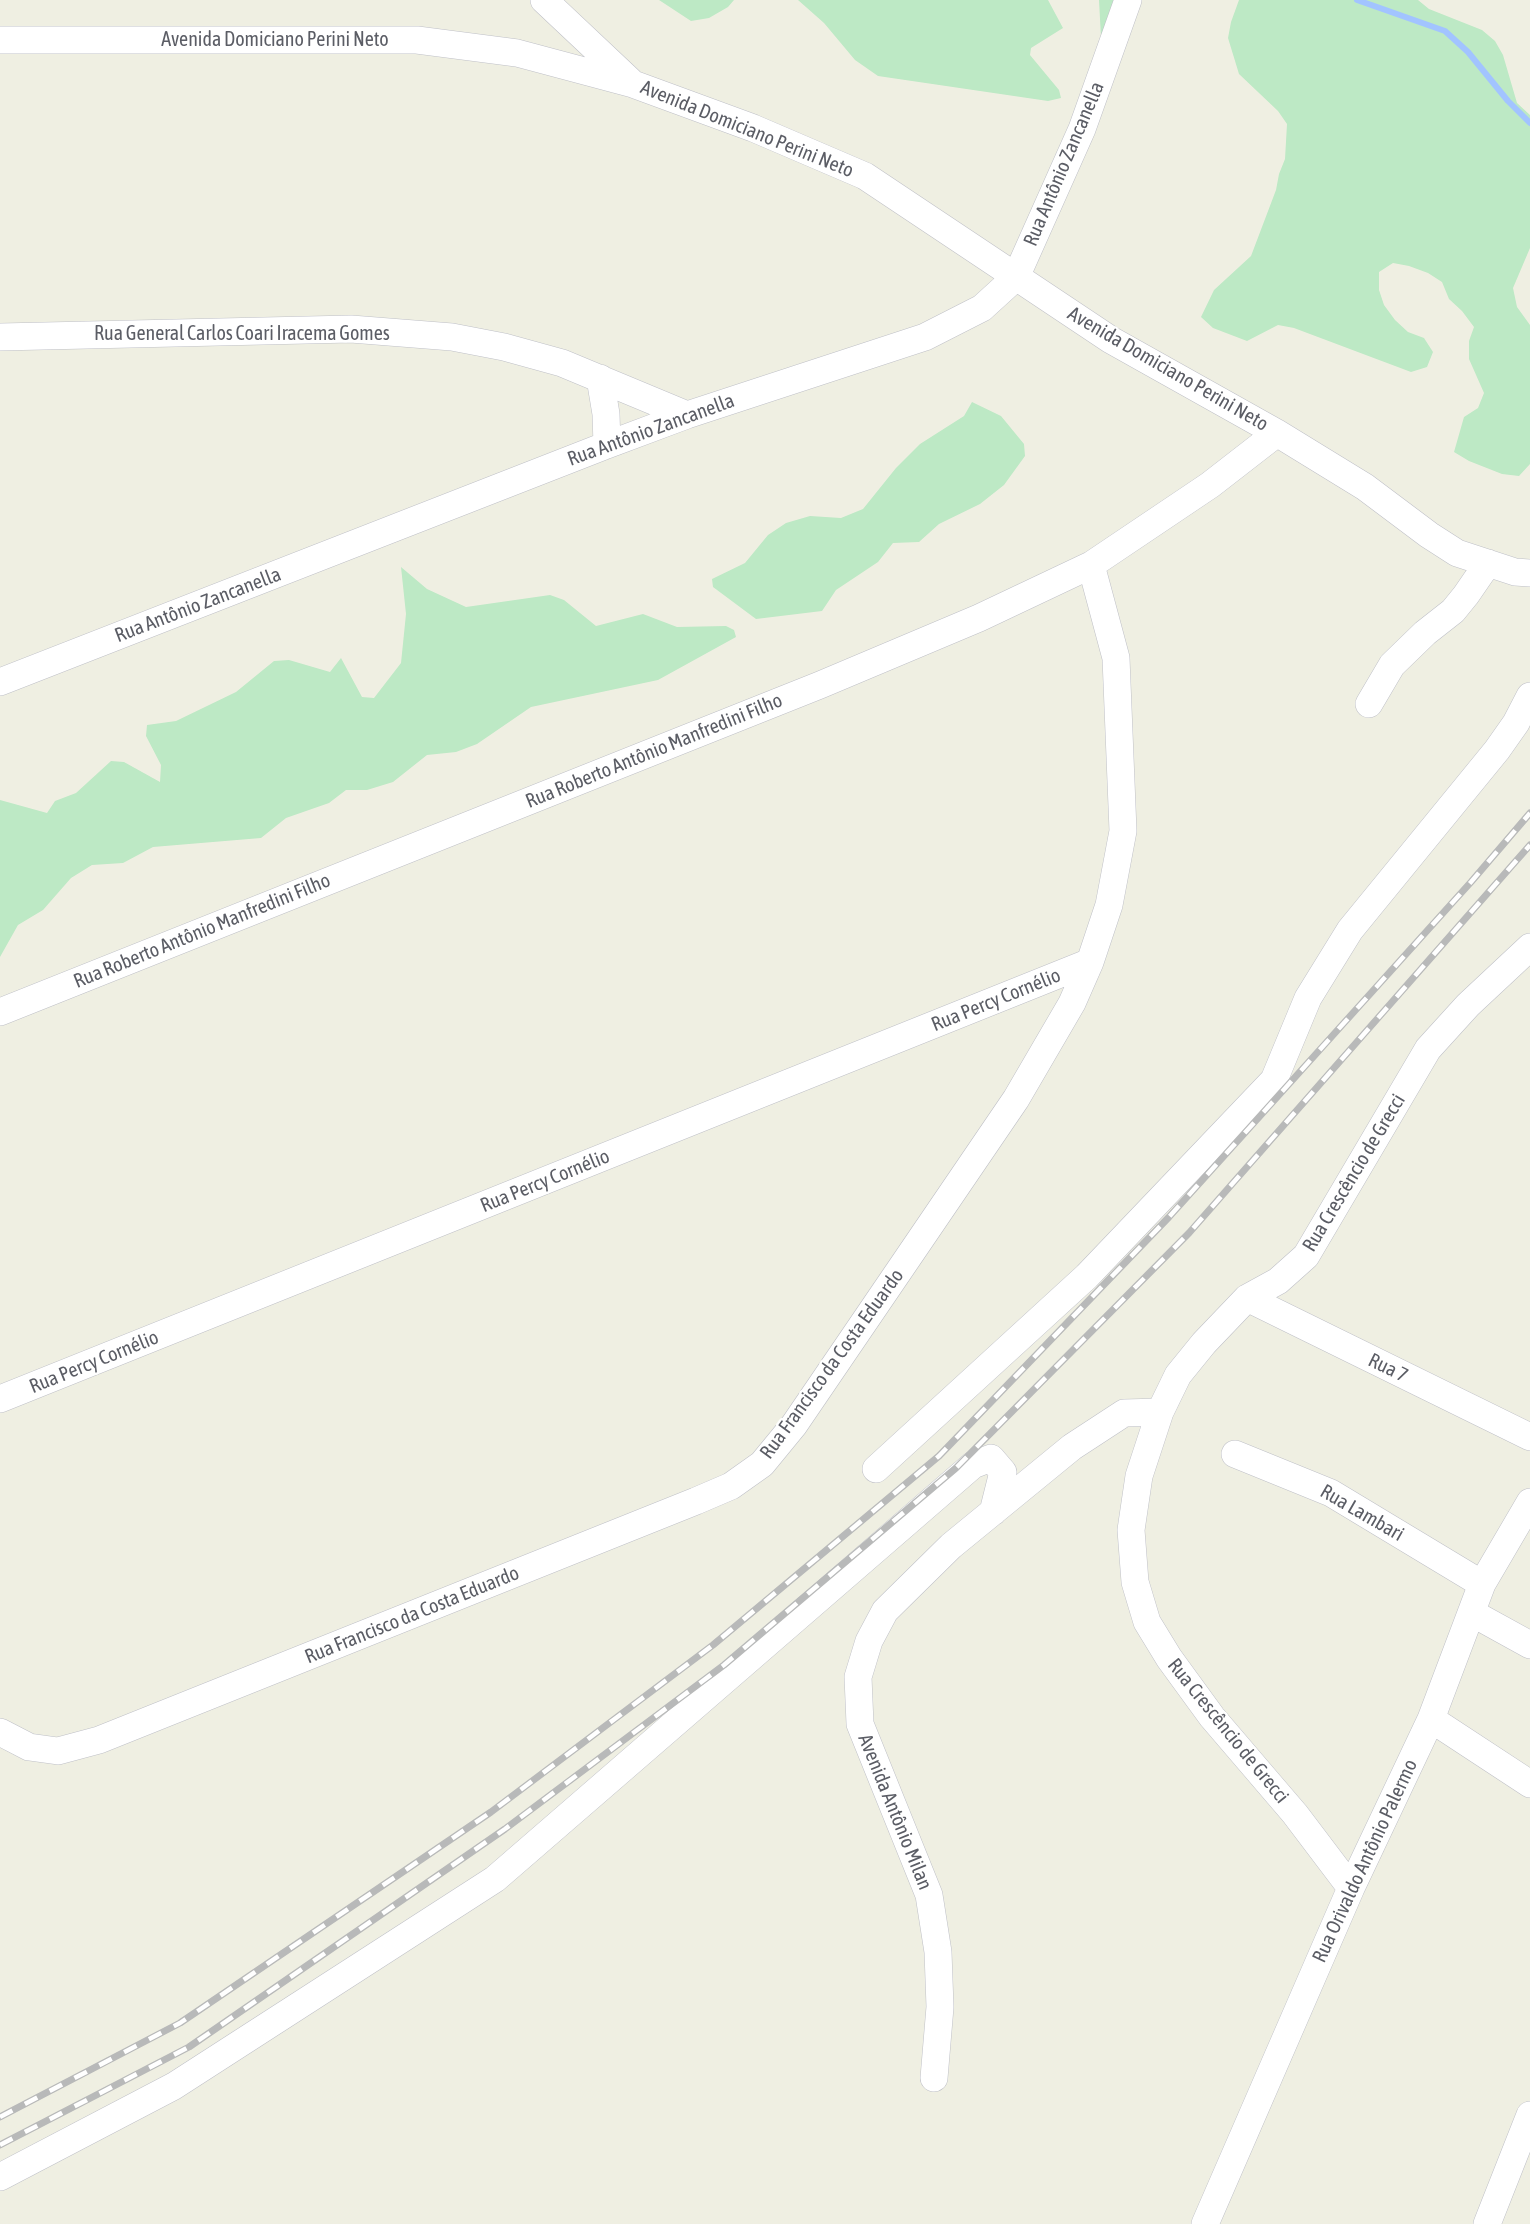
<!DOCTYPE html>
<meta charset="utf-8">
<style>
body{margin:0}
canvas{display:block;background:#efefe2}
</style>
<canvas width="1530" height="2224"></canvas>
<script>
const ctx = document.querySelector('canvas').getContext('2d');
ctx.lineJoin = 'round';
function paint(path, color) { ctx.fillStyle = color; ctx.fill(path, 'evenodd'); }
const toPath = rows => new Path2D(rows.map(r => 'M' + r).join(''));
function stroke(path, color, width, dash) { ctx.strokeStyle = color; ctx.lineWidth = width; ctx.lineCap = dash ? 'butt' : 'round'; ctx.setLineDash(dash || []); ctx.stroke(path); }
function label(font, color, halo, rows, align = 'center') {
  ctx.font = font + ' "Asap Condensed",sans-serif'; ctx.lineWidth = 4.5; ctx.setLineDash([]); ctx.textBaseline = 'middle'; ctx.strokeStyle = halo; ctx.fillStyle = color; for (const [text, x, y, turn = 0] of rows) {
    ctx.save(); ctx.translate(x, y); ctx.rotate((+turn || 0) * Math.PI / 180); ctx.textAlign = isNaN(turn) ? turn : align; if (halo) ctx.strokeText(text, 0, 0); ctx.fillText(text, 0, 0); ctx.restore();
  }
}
paint(toPath([
 [659,0,734,0,728,7,709,18,691,21],
 [798,0,1048,0,1063,28,1031,48,1030,55,1059,90,1061,98,1048,101,878,76,855,60,824,23],
 [1099,0,1120,0,1101,38],
 [1239,0,1418,0,1429,9,1482,30,1495,41,1503,55,1517,103,1530,115,1530,248,1513,288,1517,307,1530,325,1530,464,1519,476,1502,474,1469,461,1454,452,1464,417,1478,408,1484,393,1469,359,1469,341,1474,327,1462,311,1449,299,1442,282,1428,273,1409,266,1393,263,1379,272,1379,290,1384,305,1395,320,1408,332,1424,338,1433,352,1427,367,1411,372,1294,328,1278,325,1247,341,1213,328,1201,317,1214,290,1251,256,1276,190,1279,174,1285,159,1287,124,1278,111,1239,74,1228,38,1231,22],
 [972,402,1001,416,1024,444,1025,456,1004,485,980,504,939,524,919,542,893,543,878,562,836,590,822,611,756,619,713,587,712,579,745,563,768,535,786,523,810,516,841,518,863,509,896,468,920,444,964,416],
 [401,567,427,589,466,607,550,595,564,600,596,626,643,614,677,627,726,626,734,630,736,637,658,680,531,707,477,744,456,752,427,755,393,782,367,790,346,790,329,803,286,818,261,838,153,847,123,863,92,865,71,878,43,910,18,925,0,957,0,800,47,813,55,801,76,793,111,761,124,762,160,782,161,765,146,736,147,725,176,721,236,692,274,661,289,660,330,672,341,658,362,697,374,698,401,663,406,614]
]), '#bde9c5');
stroke(toPath([
 [1357,0,1445,31,1468,52,1508,101,1530,123]
]), '#a2c4ff', 6);
const minor = toPath([
 [544,0,630,81],
 [0,40,417,40,517,53,633,84,753,128,865,176,1111,340,1277,433,1365,487,1429,535,1457,553,1515,572,1530,573],
 [0,337,351,329,452,337,504,347,562,363,687,415],
 [600,378,606,414,607,445],
 [0,682,607,445,687,415,925,337,982,308,1016,277,1082,129,1128,0],
 [1369,704,1392,665,1425,633,1453,611,1466,595,1488,563],
 [0,1012,820,685,979,618,1091,565,1210,485,1277,433],
 [1247,1298,1530,1437],
 [0,1399,1090,962],
 [1235,1454,1331,1493,1482,1584],
 [876,1469,1087,1276,1274,1080,1308,998,1350,930,1497,750,1516,723,1530,696],
 [1472,1613,1530,1645],
 [1431,1719,1530,1784],
 [0,1732,29,1747,58,1751,99,1740,696,1501,731,1486,762,1464,794,1425,1016,1099,1072,1003,1090,962,1109,905,1123,831,1116,658,1091,565],
 [1351,1888,1295,1814,1212,1717,1169,1658,1147,1622,1135,1582,1131,1530,1139,1476,1160,1412,1178,1375,1204,1343,1247,1298,1278,1281,1306,1256,1428,1049,1468,1005,1530,947],
 [934,2078,940,2007,938,1952,929,1895,860,1724,858,1677,869,1641,885,1611,951,1546,1072,1447,1124,1413,1160,1412],
 [0,2177,174,2086,495,1879,973,1465,991,1458,1003,1472,993,1512],
 [1205,2224,1351,1888,1431,1719,1482,1584,1530,1502],
 [1487,2224,1530,2115]
]);
stroke(minor, '#bfc0c7', 28);
stroke(minor, '#fff', 27);
const rail = toPath([
 [0,2117,180,2023,491,1812,713,1645,939,1456,1169,1217,1471,882,1530,813],
 [0,2145,189,2047,505,1829,724,1665,956,1468,1189,1233,1530,845]
]);
stroke(rail, '#b8b9b9', 7);
stroke(rail, '#fff', 4.5, [14]);
label('20px', '#5b5d65', '#fff', [
 ["Avenida Domiciano Perini Neto",275,40],
 ["Avenida Domiciano Perini Neto",747,129,22],
 ["Rua Antônio Zancanella",1064,164,-67],
 ["Rua General Carlos Coari Iracema Gomes",242,334],
 ["Avenida Domiciano Perini Neto",1168,369,30],
 ["Rua Antônio Zancanella",651,430,-20],
 ["Rua Antônio Zancanella",198,605,-21],
 ["Rua Roberto Antônio Manfredini Filho",654,751,-22],
 ["Rua Roberto Antônio Manfredini Filho",202,931,-22],
 ["Rua Percy Cornélio",996,1000,-22],
 ["Rua Crescêncio de Grecci",1354,1173,-59],
 ["Rua Percy Cornélio",545,1181,-22],
 ["Rua Percy Cornélio",94,1362,-22],
 ["Rua Francisco da Costa Eduardo",832,1364,-54],
 ["Rua 7",1388,1368,26],
 ["Rua Lambari",1362,1513,30],
 ["Rua Francisco da Costa Eduardo",412,1615,-22],
 ["Rua Crescêncio de Grecci",1228,1731,51],
 ["Avenida Antônio Milan",895,1812,68],
 ["Rua Orivaldo Antônio Palermo",1365,1861,-65]
]);
</script>
